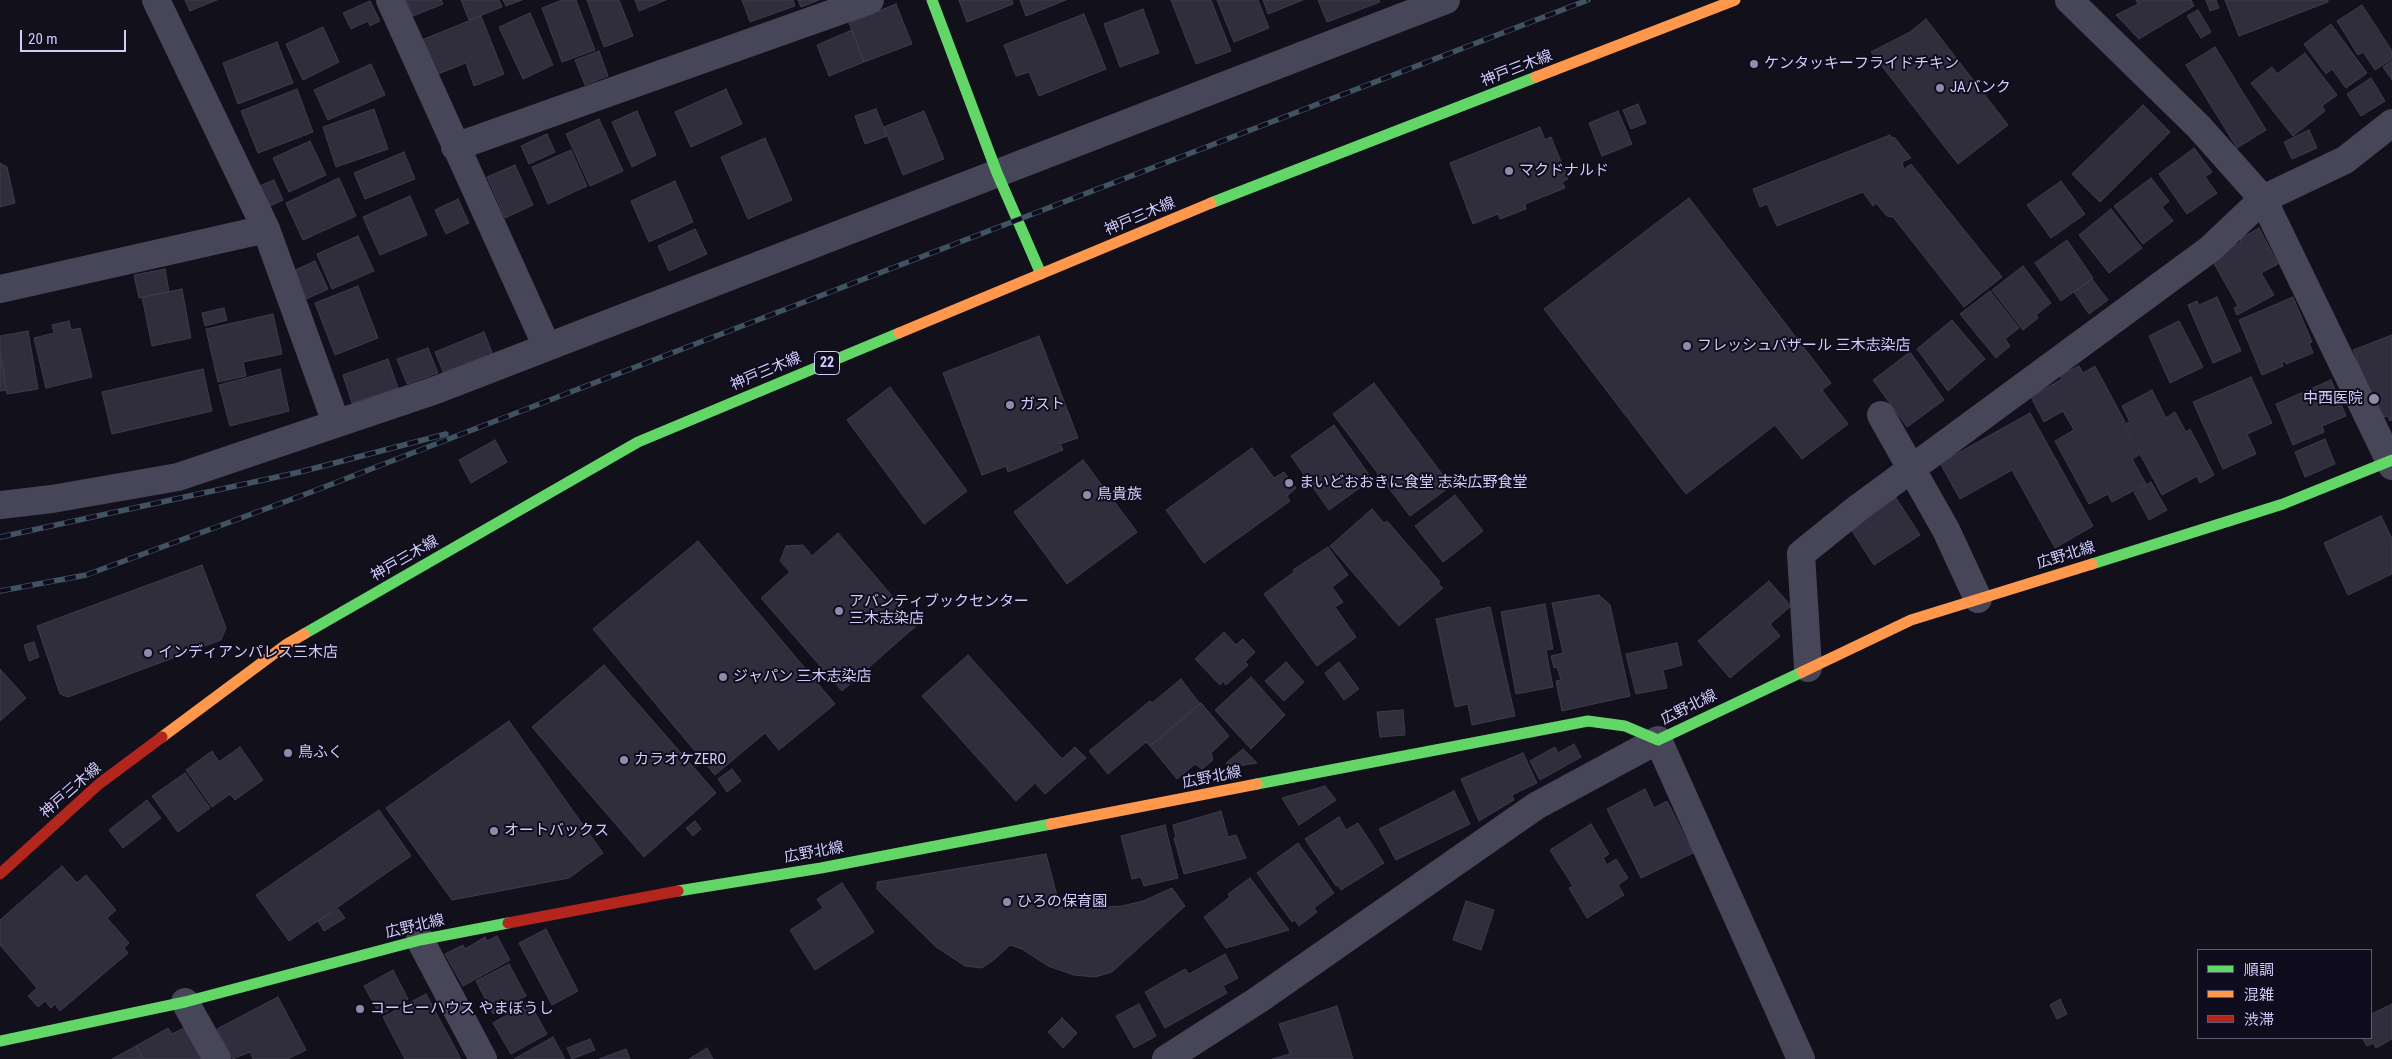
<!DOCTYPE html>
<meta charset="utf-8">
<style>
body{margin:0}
#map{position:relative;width:2392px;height:1059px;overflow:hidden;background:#12101a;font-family:"Roboto Condensed","Noto Sans JP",sans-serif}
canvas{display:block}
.legend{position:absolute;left:2197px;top:949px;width:175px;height:90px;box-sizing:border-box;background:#0f0d1d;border:1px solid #5d5a76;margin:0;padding:6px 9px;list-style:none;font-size:15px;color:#d1cdfb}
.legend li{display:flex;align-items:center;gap:10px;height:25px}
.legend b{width:25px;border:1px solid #5d5a76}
.scale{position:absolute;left:20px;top:30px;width:106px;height:22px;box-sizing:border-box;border:2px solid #d1cdfb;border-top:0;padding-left:6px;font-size:15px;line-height:18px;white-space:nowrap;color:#d1cdfb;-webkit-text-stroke:4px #0f0d1d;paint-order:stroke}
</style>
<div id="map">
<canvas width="2392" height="1059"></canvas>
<ul class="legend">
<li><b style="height:6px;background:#63d668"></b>順調</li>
<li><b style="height:6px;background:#ff974d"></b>混雑</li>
<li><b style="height:6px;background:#b3261e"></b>渋滞</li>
</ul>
<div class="scale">20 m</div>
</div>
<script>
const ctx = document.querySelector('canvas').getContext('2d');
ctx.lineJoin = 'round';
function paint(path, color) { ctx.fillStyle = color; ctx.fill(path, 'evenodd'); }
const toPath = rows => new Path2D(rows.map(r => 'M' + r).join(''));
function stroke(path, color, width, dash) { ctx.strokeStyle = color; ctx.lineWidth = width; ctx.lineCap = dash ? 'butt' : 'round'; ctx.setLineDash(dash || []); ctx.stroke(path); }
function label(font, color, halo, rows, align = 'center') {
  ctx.font = font + ' "Roboto Condensed","Noto Sans JP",sans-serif'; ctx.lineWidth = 4; ctx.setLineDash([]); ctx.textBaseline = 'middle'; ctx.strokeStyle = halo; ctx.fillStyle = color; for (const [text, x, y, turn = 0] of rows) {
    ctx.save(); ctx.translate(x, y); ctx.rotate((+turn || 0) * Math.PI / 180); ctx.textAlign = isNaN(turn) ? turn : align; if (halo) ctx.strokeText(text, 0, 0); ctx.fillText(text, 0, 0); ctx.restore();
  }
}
const building = toPath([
 [185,0,217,0,190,11,185,0],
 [406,0,441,0,443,4,413,16,406,0],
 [461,0,499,0,502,7,469,20,461,0],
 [503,0,522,0,506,6,503,0],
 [562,0,576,0,595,50,562,62,542,8,562,0],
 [587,0,619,0,633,36,604,47,587,0],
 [635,0,666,0,639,11,635,0],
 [742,0,793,0,795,6,750,22,742,0],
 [798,0,819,0,801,7,798,0],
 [959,0,1012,0,1013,4,967,22,959,0],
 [1020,0,1066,0,1026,16,1020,0],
 [1171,0,1211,0,1231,51,1196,64,1171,0],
 [1217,0,1258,0,1269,28,1234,42,1217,0],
 [1263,0,1303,0,1268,14,1263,0],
 [1318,0,1379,0,1380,2,1327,22,1318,0],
 [2136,0,2191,0,2194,6,2139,39,2116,15,2138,4,2136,0],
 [2206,0,2216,0,2219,8,2210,11,2206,0],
 [2225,0,2328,0,2328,2,2239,36,2225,0],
 [370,1,380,21,370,26,368,21,351,29,343,13,370,1],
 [896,4,912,44,864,62,849,23,896,4],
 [2362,5,2392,51,2392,59,2375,70,2363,52,2358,55,2337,21,2362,5],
 [1143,9,1159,53,1120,67,1104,24,1143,9],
 [2198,10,2211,32,2201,38,2187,16,2198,10],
 [530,13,553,65,523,79,499,27,530,13],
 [1084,14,1106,69,1039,96,1029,72,1016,76,1004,45,1084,14],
 [481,16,504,74,474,86,466,63,433,76,419,41,481,16],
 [1926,19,2008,125,1958,164,1871,52,1910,32,1926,19],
 [2331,24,2367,73,2346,88,2332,69,2326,74,2304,44,2331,24],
 [323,27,339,62,303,80,286,44,323,27],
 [852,30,864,62,829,76,817,45,852,30],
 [277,42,293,83,238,104,223,63,277,42],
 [2215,47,2266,130,2237,148,2186,65,2215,47],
 [599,51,608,76,585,85,575,60,599,51],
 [2305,53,2337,95,2322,106,2325,111,2293,136,2251,83,2272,67,2277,74,2305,53],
 [2392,61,2392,80,2383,67,2392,61],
 [371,64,385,95,328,120,314,90,371,64],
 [2371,78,2385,101,2361,116,2347,94,2371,78],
 [297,89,313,132,258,153,241,111,297,89],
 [726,89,742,124,691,147,675,112,726,89],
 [1638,104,1646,123,1631,129,1623,110,1638,104],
 [2143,105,2170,132,2100,202,2072,174,2143,105],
 [374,109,388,149,336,167,323,127,374,109],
 [876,109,887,136,865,144,855,116,876,109],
 [637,111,656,155,632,167,612,122,637,111],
 [924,111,944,159,903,175,884,127,924,111],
 [1618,111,1632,144,1602,156,1589,123,1618,111],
 [599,119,623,171,590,186,566,134,599,119],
 [1540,127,1545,140,1551,137,1568,179,1562,182,1565,188,1525,204,1526,209,1500,219,1498,214,1473,224,1450,163,1540,127],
 [2309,130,2317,148,2292,159,2284,142,2309,130],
 [547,134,555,152,529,164,521,146,547,134],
 [1890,135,1892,138,1894,137,1911,158,1902,162,1904,169,1911,164,2002,277,1964,307,1893,217,1887,216,1876,203,1873,206,1863,192,1777,226,1767,204,1760,207,1753,189,1890,135],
 [765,138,792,200,748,219,721,157,765,138],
 [310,141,326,175,289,192,273,158,310,141],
 [2194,148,2212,172,2205,177,2217,193,2187,214,2159,174,2194,148],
 [571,150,587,186,548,204,532,167,571,150],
 [404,152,415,179,365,199,354,173,404,152],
 [0,163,7,167,15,203,0,207,0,163],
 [515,165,533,205,505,218,487,177,515,165],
 [339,178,356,216,303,240,286,203,339,178],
 [2151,178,2169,201,2162,207,2173,221,2143,244,2114,206,2151,178],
 [274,180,283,200,259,211,250,190,274,180],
 [675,181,693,222,649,242,631,201,675,181],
 [2061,181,2085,214,2051,238,2027,205,2061,181],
 [410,196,427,235,380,255,363,217,410,196],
 [1689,198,1831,383,1822,390,1848,424,1802,459,1775,425,1686,494,1544,309,1689,198],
 [458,199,469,223,446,234,435,210,458,199],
 [2111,209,2142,248,2109,273,2079,235,2111,209],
 [2259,228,2278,264,2261,273,2274,295,2237,315,2234,308,2238,306,2211,258,2241,242,2240,239,2259,228],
 [695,229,707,254,669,271,658,246,695,229],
 [358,236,374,271,332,289,317,254,358,236],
 [2067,240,2093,278,2061,301,2035,263,2067,240],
 [315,261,328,289,304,300,291,272,315,261],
 [2023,266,2051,303,2036,315,2038,318,2023,330,1992,290,2023,266],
 [165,269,169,292,139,298,134,275,165,269],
 [2092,279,2108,300,2089,314,2074,292,2092,279],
 [358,286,378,338,335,355,315,303,358,286],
 [182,289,191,338,152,346,142,297,182,289],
 [1990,291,2019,328,2005,339,2010,346,1996,358,1960,314,1990,291],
 [2217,297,2241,351,2213,363,2188,305,2197,301,2199,305,2217,297],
 [2293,297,2312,342,2309,343,2313,353,2286,364,2285,361,2282,362,2283,366,2262,375,2239,320,2293,297],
 [224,308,227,320,205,326,202,313,224,308],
 [273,314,282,354,243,362,246,376,218,382,206,329,273,314],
 [1952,320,1985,359,1948,391,1917,349,1952,320],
 [69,321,71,330,80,328,92,377,46,388,34,338,54,333,52,325,69,321],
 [2179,321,2203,367,2170,383,2149,336,2179,321],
 [28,331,38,389,7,394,0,350,0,336,28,331],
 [484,332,493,355,445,376,435,352,484,332],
 [2392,335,2392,420,2390,421,2388,416,2380,418,2353,350,2392,335],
 [1039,336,1078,438,1060,444,1063,450,1008,472,1006,466,982,475,943,373,1039,336],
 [428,348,438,373,407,384,397,359,428,348],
 [1910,352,1944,400,1907,427,1873,380,1910,352],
 [0,354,6,390,0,391,0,354],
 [388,359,398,388,352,403,343,375,388,359],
 [2079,366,2083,373,2095,366,2125,422,2122,423,2139,455,2132,459,2146,484,2112,502,2108,494,2089,504,2055,441,2074,430,2063,411,2044,422,2031,397,2062,379,2060,375,2079,366],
 [203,369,212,411,112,434,102,392,203,369],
 [280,369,289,411,230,426,219,385,280,369],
 [2251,377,2272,423,2247,434,2256,454,2223,469,2193,402,2251,377],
 [2331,380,2346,416,2322,426,2324,432,2293,445,2276,404,2331,380],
 [1374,383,1451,486,1410,516,1333,414,1374,383],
 [890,387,967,491,924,524,847,420,890,387],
 [2152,390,2166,418,2175,412,2186,432,2190,429,2214,475,2200,483,2197,476,2162,495,2124,424,2130,422,2122,406,2152,390],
 [2030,413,2093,526,2055,548,2012,470,1960,499,1940,463,2030,413],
 [1334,425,1372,479,1329,510,1291,456,1334,425],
 [2325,439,2335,464,2305,477,2295,452,2325,439],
 [495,440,507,462,471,483,459,460,495,440],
 [1252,448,1274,478,1284,472,1296,488,1287,496,1290,501,1204,563,1166,510,1252,448],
 [1083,460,1137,532,1067,584,1014,512,1083,460],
 [2151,482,2167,510,2149,520,2134,492,2151,482],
 [1455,495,1483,531,1443,562,1415,526,1455,495],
 [1896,498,1920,535,1874,565,1850,528,1896,498],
 [1372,509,1384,523,1387,521,1440,582,1438,584,1443,588,1399,626,1330,546,1372,509],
 [2381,516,2392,539,2392,574,2348,595,2324,543,2381,516],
 [838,533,917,625,842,691,761,598,790,572,780,561,786,546,803,545,812,556,838,533],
 [698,541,835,704,779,750,765,733,715,775,593,629,698,541],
 [1328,547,1348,575,1332,587,1343,602,1335,607,1356,637,1317,666,1264,594,1294,572,1293,570,1328,547],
 [202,565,226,628,221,640,68,697,60,694,37,626,202,565],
 [1769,581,1791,606,1770,624,1780,636,1730,678,1698,641,1769,581],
 [1599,595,1610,605,1630,696,1562,711,1556,681,1561,680,1557,667,1554,668,1551,656,1563,653,1552,603,1599,595],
 [1545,604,1553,649,1546,650,1553,687,1516,694,1501,612,1545,604],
 [1490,607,1515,716,1472,725,1468,704,1455,707,1436,619,1490,607],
 [1224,632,1236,645,1243,639,1255,652,1245,662,1248,665,1226,685,1223,681,1220,685,1195,659,1224,632],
 [34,642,39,657,29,661,24,645,34,642],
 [1677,643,1682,665,1663,670,1667,688,1636,694,1626,654,1677,643],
 [968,655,1062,759,1075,747,1086,758,1045,794,1035,783,1016,801,922,696,968,655],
 [1286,662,1304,682,1284,701,1265,681,1286,662],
 [1339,662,1359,689,1344,700,1325,673,1339,662],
 [604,665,716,793,644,857,532,727,604,665],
 [0,669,26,698,0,721,0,669],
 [1251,677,1285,715,1251,749,1215,710,1251,677],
 [1181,679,1200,704,1150,746,1146,742,1108,774,1089,751,1150,701,1152,703,1181,679],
 [1201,703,1229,736,1211,753,1213,760,1202,769,1195,764,1177,779,1150,746,1201,703],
 [1403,710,1405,735,1380,737,1377,712,1403,710],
 [509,721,603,853,569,878,452,900,386,808,509,721],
 [1574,744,1581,757,1540,780,1530,761,1555,747,1558,753,1574,744],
 [240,747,263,780,235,800,230,794,212,807,186,770,212,751,219,762,240,747],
 [1243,749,1257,763,1231,767,1226,763,1243,749],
 [1523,753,1537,783,1512,795,1514,800,1479,821,1461,779,1523,753],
 [732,769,741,781,727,792,718,779,732,769],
 [185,773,210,808,178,832,152,796,185,773],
 [1325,786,1336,800,1299,825,1282,798,1325,786],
 [1645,789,1654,808,1667,801,1693,853,1641,878,1607,809,1645,789],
 [1454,791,1470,824,1396,860,1379,829,1454,791],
 [147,800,161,818,123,848,109,830,147,800],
 [379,810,411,856,289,941,256,895,379,810],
 [1221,811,1228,837,1236,835,1246,858,1184,874,1174,838,1176,837,1173,825,1221,811],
 [1339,817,1346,830,1358,823,1384,863,1341,890,1338,885,1336,886,1305,839,1339,817],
 [695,821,701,829,693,836,686,828,695,821],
 [1591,824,1609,854,1603,858,1607,865,1616,859,1628,878,1618,885,1624,895,1587,918,1569,888,1573,886,1550,850,1591,824],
 [1165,825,1178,878,1144,886,1141,877,1132,879,1121,836,1165,825],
 [1298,843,1334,893,1314,908,1317,912,1299,926,1295,920,1292,922,1257,873,1298,843],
 [1046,854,1060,907,1079,909,1122,906,1143,901,1172,888,1185,906,1112,972,1095,977,1074,975,1048,966,1022,949,1010,945,995,959,982,968,965,966,936,947,877,889,877,882,1046,854],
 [62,866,77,883,86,875,116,910,107,918,129,943,124,948,128,953,60,1011,55,1004,51,1008,45,1001,38,1007,28,996,37,988,0,945,0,920,62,866],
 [1250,878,1289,930,1226,948,1204,917,1230,897,1228,894,1250,878],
 [842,883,874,932,815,970,790,930,823,908,817,899,842,883],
 [1466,901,1494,910,1481,950,1453,940,1466,901],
 [338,909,345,918,324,931,318,921,338,909],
 [546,929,578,991,552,1005,519,943,546,929],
 [497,936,510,960,463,986,445,954,463,945,465,949,485,937,487,941,497,936],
 [1225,954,1238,978,1223,986,1227,993,1165,1028,1145,992,1185,969,1189,974,1225,954],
 [509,964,526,996,493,1014,476,981,509,964],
 [393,970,408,999,380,1015,364,986,393,970],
 [426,994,461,1059,405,1059,383,1017,426,994],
 [278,997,306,1050,288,1059,253,1059,250,1052,233,1059,217,1029,278,997],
 [2060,999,2067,1014,2057,1019,2050,1005,2060,999],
 [529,1002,547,1034,511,1054,493,1023,529,1002],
 [1139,1004,1156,1036,1134,1048,1116,1016,1139,1004],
 [2392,1004,2392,1039,2376,1048,2373,1043,2367,1046,2362,1038,2371,1038,2371,1014,2392,1004],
 [1337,1006,1353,1059,1272,1059,1290,1054,1279,1024,1337,1006],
 [1062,1018,1077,1033,1063,1048,1048,1032,1062,1018],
 [186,1027,204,1059,143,1059,136,1046,168,1028,172,1034,186,1027],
 [553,1037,565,1059,514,1059,553,1037],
 [590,1039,595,1050,572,1059,567,1048,590,1039],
 [136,1046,143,1059,112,1059,136,1046],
 [707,1048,713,1059,689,1059,707,1048],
 [626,1049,630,1059,599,1059,626,1049]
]);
paint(building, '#302e3c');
stroke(building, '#3e3b4d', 1);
stroke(toPath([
 [156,0,266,229,336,423],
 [390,0,547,347],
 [2069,0,2199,127,2263,199,2392,466],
 [455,147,870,0],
 [0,289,266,229],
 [1881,415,1946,530,1978,599],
 [0,505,52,499,178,477,436,390,1446,0],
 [1808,668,1801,554,1858,508,2210,249,2263,199,2345,160,2392,123],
 [420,940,483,1059],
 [185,1002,217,1059],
 [1166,1059,1258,1000,1536,806,1658,740,1801,1059]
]), '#474659', 28);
stroke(toPath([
 [932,0,997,173,1041,274],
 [1211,203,1536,77],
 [2092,564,2283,504,2392,460],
 [304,634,638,442,899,333],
 [1257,784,1588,721,1625,726,1658,740,1802,672],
 [678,891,821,868,1051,824],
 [0,1041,185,1002,420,940,508,923]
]), '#63d668', 11);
stroke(toPath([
 [1536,77,1735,0],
 [899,333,1211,203],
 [1802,672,1911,620,2092,564],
 [162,737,287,644,304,634],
 [1051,824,1257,784]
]), '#ff974d', 11);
stroke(toPath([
 [0,874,99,784,162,737],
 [508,923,678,891]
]), '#b3261e', 11);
const rail = toPath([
 [0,537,300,472,446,434],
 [0,591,86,575,306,494,1588,0]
]);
stroke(rail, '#405361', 5.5);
stroke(rail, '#0f0d1d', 4, [11]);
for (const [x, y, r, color] of [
 [1754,64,5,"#8e8bac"],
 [1940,88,5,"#8e8bac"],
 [1509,171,5,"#8e8bac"],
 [1687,346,5,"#8e8bac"],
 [2374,399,6,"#8e8bac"],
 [1010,405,5,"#8e8bac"],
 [1289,483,5,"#8e8bac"],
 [1087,495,5,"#8e8bac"],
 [839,611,5,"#8e8bac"],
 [148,653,5,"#8e8bac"],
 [723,677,5,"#8e8bac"],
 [288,753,5,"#8e8bac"],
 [624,760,5,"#8e8bac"],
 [494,831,5,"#8e8bac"],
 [1007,902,5,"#8e8bac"],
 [360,1009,5,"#8e8bac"]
]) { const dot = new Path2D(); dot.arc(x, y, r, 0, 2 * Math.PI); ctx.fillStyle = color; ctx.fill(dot); stroke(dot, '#0f0d1d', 2); }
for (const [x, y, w] of [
 [827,363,25]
]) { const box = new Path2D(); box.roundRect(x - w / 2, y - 11.5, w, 23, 4); ctx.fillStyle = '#0f0d1d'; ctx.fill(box); stroke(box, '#d1cdfb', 1); }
label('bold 14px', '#d1cdfb', null, [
 ["22",827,363]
]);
label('15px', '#d1cdfb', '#0f0d1d', [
 ["ケンタッキーフライドチキン",1764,64],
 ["JAバンク",1950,88],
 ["マクドナルド",1519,171],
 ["フレッシュバザール 三木志染店",1697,346],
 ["中西医院",2363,399,"right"],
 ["ガスト",1020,405],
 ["まいどおおきに食堂 志染広野食堂",1299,483],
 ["鳥貴族",1097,495],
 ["アバンティブックセンター",849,602],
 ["三木志染店",849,619],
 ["インディアンパレス三木店",158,653],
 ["ジャパン 三木志染店",733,677],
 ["鳥ふく",298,753],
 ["カラオケZERO",634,760],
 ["オートバックス",504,831],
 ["ひろの保育園",1017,902],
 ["コーヒーハウス やまぼうし",370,1009]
], 'left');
label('15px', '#d1cdfb', '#0f0d1d', [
 ["神戸三木線",1517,69,-21],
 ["神戸三木線",1140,217,-23],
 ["神戸三木線",766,372,-23],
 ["広野北線",2066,556,-17],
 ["神戸三木線",405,559,-30],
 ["広野北線",1689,708,-26],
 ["広野北線",1212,778,-11],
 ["神戸三木線",71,791,-41],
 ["広野北線",814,853,-10],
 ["広野北線",415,927,-13]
]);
</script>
